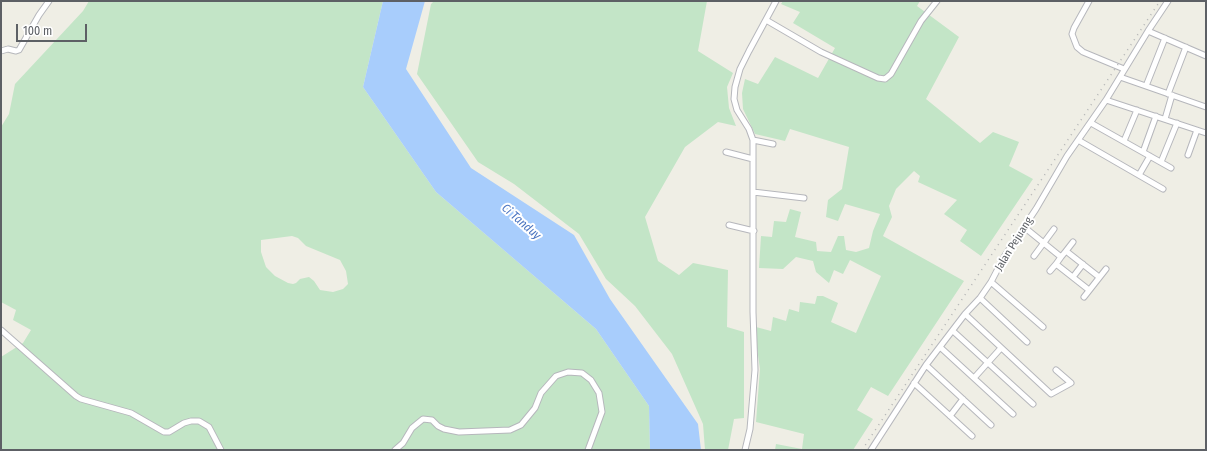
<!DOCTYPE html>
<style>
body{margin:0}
#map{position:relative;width:1207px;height:451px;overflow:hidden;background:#efeee5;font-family:"Fira Sans Condensed",sans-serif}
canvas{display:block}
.frame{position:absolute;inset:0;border:2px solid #5d6065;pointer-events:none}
.scale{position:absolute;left:16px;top:24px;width:71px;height:18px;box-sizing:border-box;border:2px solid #5d6065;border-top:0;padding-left:5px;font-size:12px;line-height:14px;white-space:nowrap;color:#5d6065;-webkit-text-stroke:3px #fff;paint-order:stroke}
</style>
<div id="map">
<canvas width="1207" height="451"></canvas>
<div class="frame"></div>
<div class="scale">100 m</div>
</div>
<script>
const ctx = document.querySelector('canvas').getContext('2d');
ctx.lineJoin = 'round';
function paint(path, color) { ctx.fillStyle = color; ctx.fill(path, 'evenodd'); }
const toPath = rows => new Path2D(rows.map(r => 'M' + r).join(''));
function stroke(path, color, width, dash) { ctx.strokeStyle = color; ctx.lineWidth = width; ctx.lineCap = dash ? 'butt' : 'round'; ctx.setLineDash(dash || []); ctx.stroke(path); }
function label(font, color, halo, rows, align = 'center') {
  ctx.font = font + ' "Fira Sans Condensed",sans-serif'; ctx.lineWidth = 4; ctx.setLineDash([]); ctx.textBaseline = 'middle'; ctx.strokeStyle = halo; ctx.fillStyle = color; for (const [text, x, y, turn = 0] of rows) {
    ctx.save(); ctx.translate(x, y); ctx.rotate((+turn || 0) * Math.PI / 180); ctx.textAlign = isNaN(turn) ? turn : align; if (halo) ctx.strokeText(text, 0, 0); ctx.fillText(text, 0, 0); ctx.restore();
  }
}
paint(toPath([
 [89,1,383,1,363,87,436,192,596,329,649,406,650,450,1,450,1,357,23,343,31,330,13,320,16,310,1,302,1,127,9,114,15,84,83,11],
 [292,236,298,238,306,246,340,260,346,271,348,284,343,289,333,292,320,290,314,281,309,277,300,279,296,283,293,284,288,283,275,276,266,267,261,252,261,240],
 [434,1,707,1,698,51,733,73,727,87,729,108,736,126,718,122,685,147,645,217,658,261,679,275,693,263,728,270,727,327,744,332,744,418,734,419,728,450,705,450,703,424,672,354,635,306,606,279,579,234,514,184,478,162,417,74,431,4],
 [783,1,920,1,917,6,959,37,926,99,980,143,993,132,1019,142,1009,166,1033,179,981,256,960,241,967,230,944,214,957,200,918,182,920,176,914,171,896,189,889,206,892,217,883,236,964,281,888,396,871,387,857,410,873,419,853,450,775,450,776,444,802,449,804,434,756,422,760,369,757,348,756,327,771,331,773,317,786,321,789,309,799,312,800,302,815,304,817,296,823,296,838,303,831,322,856,333,881,276,850,260,843,274,834,270,829,283,816,272,813,261,796,257,783,269,759,268,761,236,772,237,774,221,786,222,790,209,801,212,795,237,816,242,817,251,831,252,838,236,844,236,846,250,856,252,869,248,873,231,880,214,845,204,838,221,826,217,828,200,842,189,849,147,790,129,785,141,755,134,743,109,742,93,745,79,758,84,775,57,818,78,835,48,793,23,800,12,781,4]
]), '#c3e5c7');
paint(toPath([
 [383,1,425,1,406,69,471,168,574,235,610,299,698,424,701,450,650,450,649,406,596,329,436,192,363,87]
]), '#a8cdfc');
const street = toPath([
 [1089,1,1074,28,1072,34,1077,47,1083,52,1124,69],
 [766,20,821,52,878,78,885,79,891,74,921,21,937,1],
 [1148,31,1206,56],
 [1,51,8,49,16,51,19,50,39,15,49,1],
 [1120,77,1206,107],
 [1146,86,1165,38],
 [1168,94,1186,47],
 [1106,100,1206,133],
 [1165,119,1172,95],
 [1091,123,1171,168],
 [753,140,773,144],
 [1078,140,1163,189],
 [1124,141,1137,110],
 [726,152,753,159],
 [1143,152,1156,116],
 [1188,155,1197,130],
 [1161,162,1177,123],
 [1139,175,1150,156],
 [753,192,804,198],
 [729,225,754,231],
 [1024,227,1061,257,1066,251,1099,277],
 [1066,251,1073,242],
 [1034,256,1054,229],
 [1061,257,1056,264,1089,290],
 [1050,271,1056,264],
 [1073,277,1083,264],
 [991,282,1043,327],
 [1084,297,1106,269],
 [980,298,1027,342],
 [965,314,1051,394,1071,383,1056,370],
 [1,330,76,396,81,399,131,413,164,432,169,432,184,423,191,421,199,421,209,427,221,450],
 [953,331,1033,404],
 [940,347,1013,414],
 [926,365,991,425],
 [974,378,1001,348],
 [914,383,972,436],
 [950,416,963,399],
 [395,450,403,443,412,428,423,419,432,420,438,426,444,429,459,432,510,430,521,425,535,408,541,393,556,376,568,372,582,373,591,380,599,393,602,412,588,450],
 [745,450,750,429,755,370,753,312,753,140,749,129,737,110,734,99,735,87,740,69,749,51,776,1],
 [871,450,926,365,965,314,980,298,991,282,1004,257,1036,209,1067,156,1106,100,1148,31,1168,1]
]);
stroke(street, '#b6b7bc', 7);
stroke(street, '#fff', 5);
stroke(toPath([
 [862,450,1160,1]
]), '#b6b7b7', 1.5, [1, 5]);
label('11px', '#5d6065', '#fff', [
 ["Jalan Pejuang",1014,244,-58]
]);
label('italic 12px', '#4a74c0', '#fff', [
 ["Ci Tanduy",521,222,41]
]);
</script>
